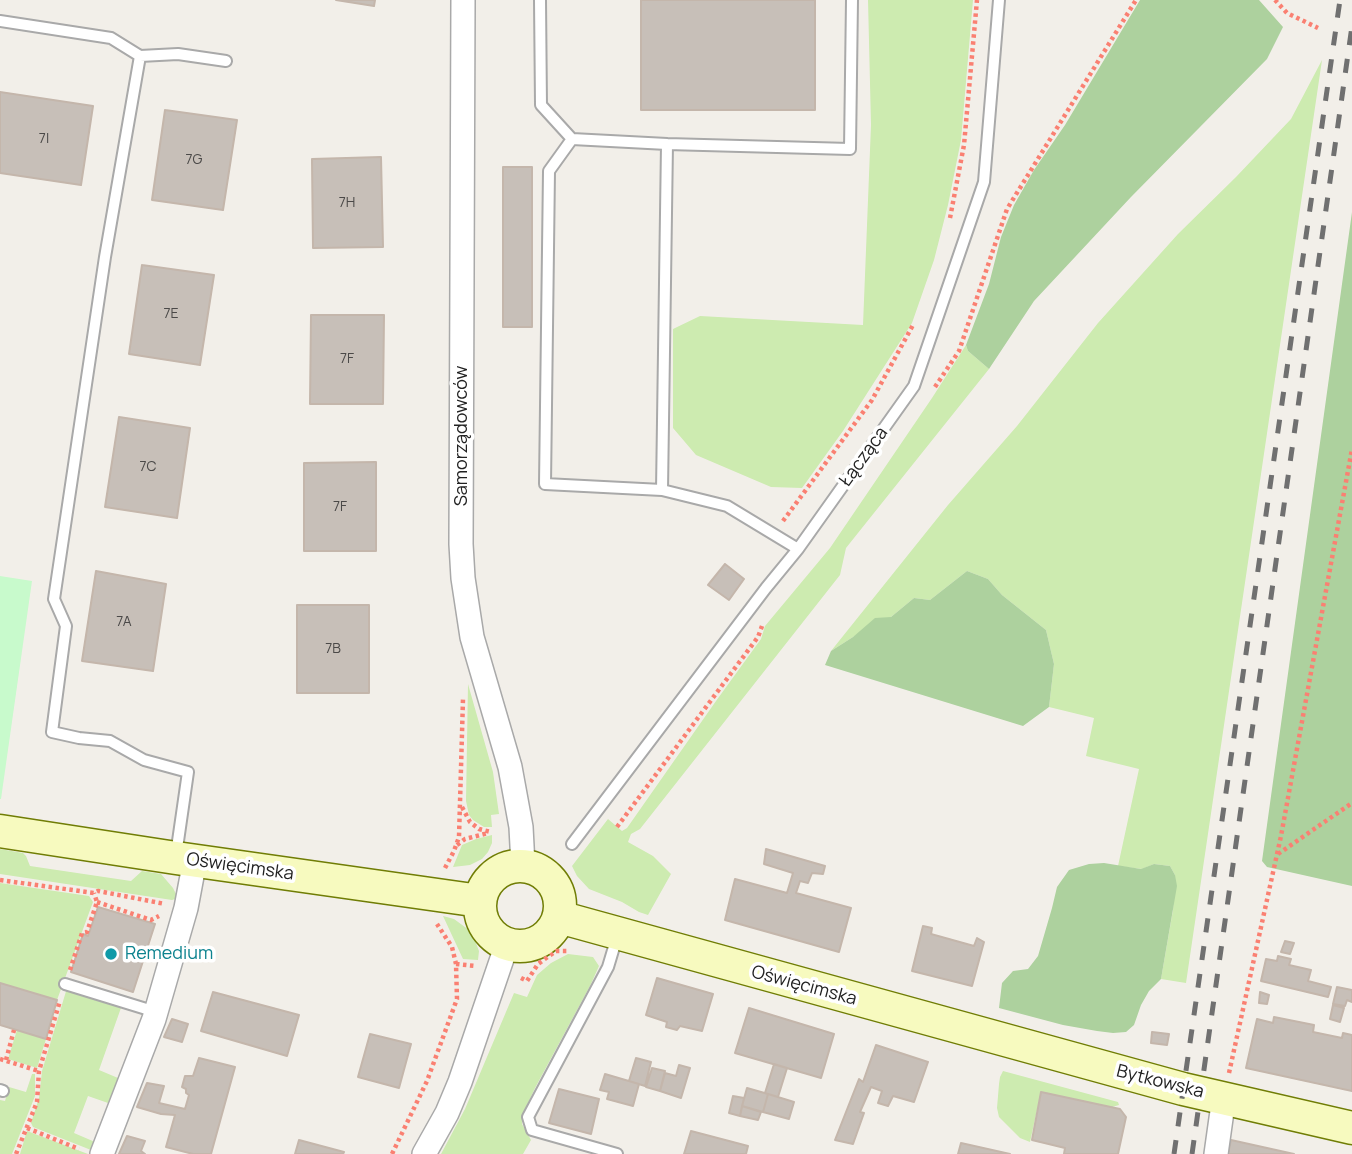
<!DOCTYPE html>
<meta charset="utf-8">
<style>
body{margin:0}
canvas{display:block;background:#f2efe9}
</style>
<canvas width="1352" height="1154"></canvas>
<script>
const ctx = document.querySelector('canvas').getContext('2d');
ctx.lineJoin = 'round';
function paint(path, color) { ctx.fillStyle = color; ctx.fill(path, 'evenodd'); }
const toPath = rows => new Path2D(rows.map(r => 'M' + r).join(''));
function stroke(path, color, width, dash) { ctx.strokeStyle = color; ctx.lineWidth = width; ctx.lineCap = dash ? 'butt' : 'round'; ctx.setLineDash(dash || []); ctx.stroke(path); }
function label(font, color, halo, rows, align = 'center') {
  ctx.font = font + ' Manrope,sans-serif'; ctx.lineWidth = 7; ctx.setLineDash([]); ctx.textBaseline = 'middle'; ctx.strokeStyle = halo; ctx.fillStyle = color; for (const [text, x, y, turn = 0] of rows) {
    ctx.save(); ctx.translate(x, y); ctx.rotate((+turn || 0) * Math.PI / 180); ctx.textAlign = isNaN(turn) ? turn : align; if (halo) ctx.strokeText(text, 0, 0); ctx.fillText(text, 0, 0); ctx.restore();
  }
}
paint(toPath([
 [868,0,973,0,961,140,948,205,934,260,912,323,843,431,802,488,771,487,696,455,673,428,673,329,700,316,863,325,871,125],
 [1322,60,1186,983,1161,979,1173,910,1175,875,1170,866,1154,864,1142,869,1118,866,1139,769,1086,756,1094,718,1049,707,1054,664,1046,630,1002,595,988,579,967,571,930,600,914,598,891,617,853,637,831,651,948,505,1017,426,1098,323,1178,234,1236,177,1291,119],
 [966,345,968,351,989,369,846,548,840,575,640,829,631,834,628,842,653,856,671,874,648,915,639,912,622,902,589,889,577,876,572,866,608,819,622,831,627,828,716,701,761,639,765,626,830,548,932,398],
 [468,684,493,772,499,814,491,815,492,827,484,827,473,820,469,815,466,801],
 [492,835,492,843,488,852,482,859,470,865,453,867,462,845,476,839],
 [0,849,23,853,26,856,30,866,131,881,142,871,161,874,173,888,178,898,172,900,0,874],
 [0,883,89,896,93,902,57,1000,0,983],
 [443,916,454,919,469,930,474,938,479,951,478,960,463,959],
 [568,954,593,957,599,966,590,986,535,1088,523,1114,522,1124,531,1140,523,1154,441,1154,465,1109,514,993,527,997,537,975,551,963],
 [67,988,122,1005,99,1070,118,1078,113,1091,108,1103,88,1096,74,1133,95,1142,91,1150,33,1127,31,1123,39,1098,42,1071],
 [17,1030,46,1039,37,1068,8,1059],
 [1003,1071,1118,1102,1119,1105,1112,1107,1041,1092,1030,1142,1020,1138,999,1117,997,1108,999,1084,1000,1077],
 [32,1074,35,1074,35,1096,12,1154,0,1154,0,1100,5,1101,9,1087,26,1092],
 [27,1131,88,1154,20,1154]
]), '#cdebb0');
paint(toPath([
 [1140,0,1259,0,1283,27,1267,59,1131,197,1034,301,989,369,968,351,966,345,989,284,1001,237,1014,205,1034,170,1065,125],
 [1352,212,1352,886,1267,867,1262,861],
 [967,571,988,579,1002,595,1046,630,1054,664,1049,707,1023,726,825,665,831,651,853,637,875,618,891,617,914,598,930,600],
 [1104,863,1141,869,1154,864,1170,866,1175,875,1177,886,1161,979,1149,991,1141,1005,1134,1025,1126,1032,1113,1033,1097,1031,1063,1025,999,1008,1002,983,1013,971,1028,969,1038,956,1052,908,1057,887,1069,870,1089,864]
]), '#add19e');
paint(toPath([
 [0,576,32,581,1,799,0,799]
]), '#c8facc');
const building = toPath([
 [336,0,375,0,374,6,336,0],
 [641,0,815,0,815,110,641,110,641,0],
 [0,92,93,106,81,185,0,173,0,92],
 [165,110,237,120,223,210,152,200,165,110],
 [381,157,383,247,313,248,312,159,381,157],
 [503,167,532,167,532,327,503,327,503,167],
 [142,265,214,275,200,365,129,354,142,265],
 [311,315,384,315,383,404,310,404,311,315],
 [119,417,190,428,177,518,105,507,119,417],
 [376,462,376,551,304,551,304,463,376,462],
 [725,564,744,579,729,600,708,585,725,564],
 [96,571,166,584,153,671,82,661,96,571],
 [297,605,369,605,369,693,297,693,297,605],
 [766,849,825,866,823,874,812,873,808,883,800,881,796,893,851,908,839,952,725,920,735,879,787,893,793,873,764,864,766,849],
 [98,907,155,924,133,992,71,972,83,934,88,936,98,907],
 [923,926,932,928,931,934,974,946,977,938,984,942,972,986,912,971,923,926],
 [1285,941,1294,943,1290,954,1281,952,1285,941],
 [1278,956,1291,959,1289,965,1311,970,1308,981,1331,987,1328,997,1261,981,1266,959,1277,961,1278,956],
 [657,978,713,994,702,1031,680,1026,677,1030,666,1027,667,1022,646,1015,657,978],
 [0,983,57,1000,46,1039,0,1025,0,983],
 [1337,987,1352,990,1352,1002,1347,1000,1345,1006,1333,1004,1337,987],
 [213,992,299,1015,287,1056,201,1031,213,992],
 [1260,992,1269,995,1267,1004,1259,1003,1260,992],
 [1333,1005,1344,1008,1340,1022,1330,1019,1333,1005],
 [749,1008,834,1034,821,1078,735,1053,749,1008],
 [1274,1017,1314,1025,1313,1032,1342,1038,1343,1033,1352,1035,1352,1091,1246,1068,1257,1019,1273,1023,1274,1017],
 [172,1019,188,1024,182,1042,164,1037,172,1019],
 [1152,1032,1169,1034,1167,1045,1151,1043,1152,1032],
 [370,1034,411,1044,399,1088,358,1077,370,1034],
 [876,1045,928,1062,914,1102,893,1096,888,1106,878,1103,882,1091,871,1087,860,1112,864,1113,853,1144,835,1140,859,1079,863,1082,876,1045],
 [199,1058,235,1067,211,1154,193,1154,166,1147,175,1115,161,1114,137,1107,147,1083,164,1086,159,1103,185,1109,189,1095,186,1093,186,1089,182,1087,185,1076,193,1076,199,1058],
 [636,1058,651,1062,645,1086,629,1081,636,1058],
 [774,1064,787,1068,778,1097,765,1093,774,1064],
 [679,1065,690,1068,681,1098,660,1091,665,1073,676,1076,679,1065],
 [652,1068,665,1071,660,1091,646,1087,652,1068],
 [605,1074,639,1084,633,1106,607,1099,609,1092,600,1090,605,1074],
 [747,1088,768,1094,763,1112,742,1106,747,1088],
 [559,1089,599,1099,591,1134,549,1123,559,1089],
 [1041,1092,1120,1109,1126,1117,1118,1154,1064,1154,1065,1148,1032,1140,1041,1092],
 [768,1094,794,1102,789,1119,763,1112,768,1094],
 [733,1096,744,1098,740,1116,729,1113,733,1096],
 [742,1106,761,1112,758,1120,740,1116,742,1106],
 [691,1131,748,1146,746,1154,684,1154,691,1131],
 [127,1136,145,1141,141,1151,145,1154,119,1154,127,1136],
 [299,1140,344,1152,343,1154,295,1154,299,1140],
 [1231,1140,1294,1154,1228,1154,1231,1140],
 [961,1143,1010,1154,958,1154,961,1143]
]);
paint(building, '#c7bfb8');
stroke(building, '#c4b6ab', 2);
const lane = toPath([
 [540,0,541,105,572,139,667,144,662,490,727,506,798,549],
 [0,21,111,38,140,56,178,54,226,61],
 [140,56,105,257,54,599,66,626,52,732,79,738,110,741,144,760,188,772,176,855],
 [572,139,549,171,545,484,662,490],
 [667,144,850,149,852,0],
 [572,844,766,588,798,549,914,386,984,182,999,0],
 [617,937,608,967,528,1117,532,1130,617,1154],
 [65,984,156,1012],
 [0,1090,3,1091]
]);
const street = toPath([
 [463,0,461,544,463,578,472,637,510,767,521,827,523,865],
 [102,1154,154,1019,186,908,195,860],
 [424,1154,447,1113,460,1082,507,944],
 [1216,1154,1224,1097]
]);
const secondary = toPath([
 [0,831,176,858,480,901],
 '480 906a40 40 0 1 1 80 0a40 40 0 1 1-80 0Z',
 [559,917,1183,1089,1352,1128]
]);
stroke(lane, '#a9a9a9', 14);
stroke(street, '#a9a9a9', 26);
stroke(secondary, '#707d05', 35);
stroke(toPath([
 [1275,0,1287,13,1318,28],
 [950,218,964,145,977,0],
 [935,387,959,351,1007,209,1136,0],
 [783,521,872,400,913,325],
 [462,807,470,822,479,829,491,832],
 [617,827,758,637,762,626],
 [457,845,465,839,488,833],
 [1278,854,1352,803],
 [445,868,454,851,459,837,463,699],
 [0,880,94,893,98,891,165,904],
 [97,902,151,920,159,916],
 [456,964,476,966],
 [70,970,82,933,87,932,97,902,94,893],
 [521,978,527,981,538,964,556,951,569,951],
 [0,1059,39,1071],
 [6,1060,14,1030],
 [1229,1073,1281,836,1352,449],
 [27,1128,79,1149],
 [16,1154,37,1102,39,1071,60,1001],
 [392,1154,427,1081,457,999,456,964,452,947,437,924]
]), '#fa8072', 4.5, [3.5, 3.5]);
stroke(lane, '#fff', 10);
stroke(street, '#fff', 23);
stroke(secondary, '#f7fabf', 32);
stroke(toPath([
 [1174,1154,1340,0],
 [1192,1154,1352,26]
]), '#707070', 5, [14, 14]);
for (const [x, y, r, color] of [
 [111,954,7,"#0f9aa8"]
]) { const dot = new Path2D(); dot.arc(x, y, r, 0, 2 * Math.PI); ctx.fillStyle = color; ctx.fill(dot); stroke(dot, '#fff', 2.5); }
label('14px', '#4b4948', null, [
 ["7I",44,139],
 ["7G",194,160],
 ["7H",347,203],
 ["7E",171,314],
 ["7F",347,359],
 ["7C",148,467],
 ["7F",340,507],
 ["7A",124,622],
 ["7B",333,649]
]);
label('18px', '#222', '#fff', [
 ["Samorządowców",462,436,-90],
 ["Łącząca",864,457,-54],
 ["Oświęcimska",240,867,8],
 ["Oświęcimska",804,986,15],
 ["Bytkowska",1160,1082,14]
]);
label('18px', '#0d838f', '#fff', [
 ["Remedium",125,954]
], 'left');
</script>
